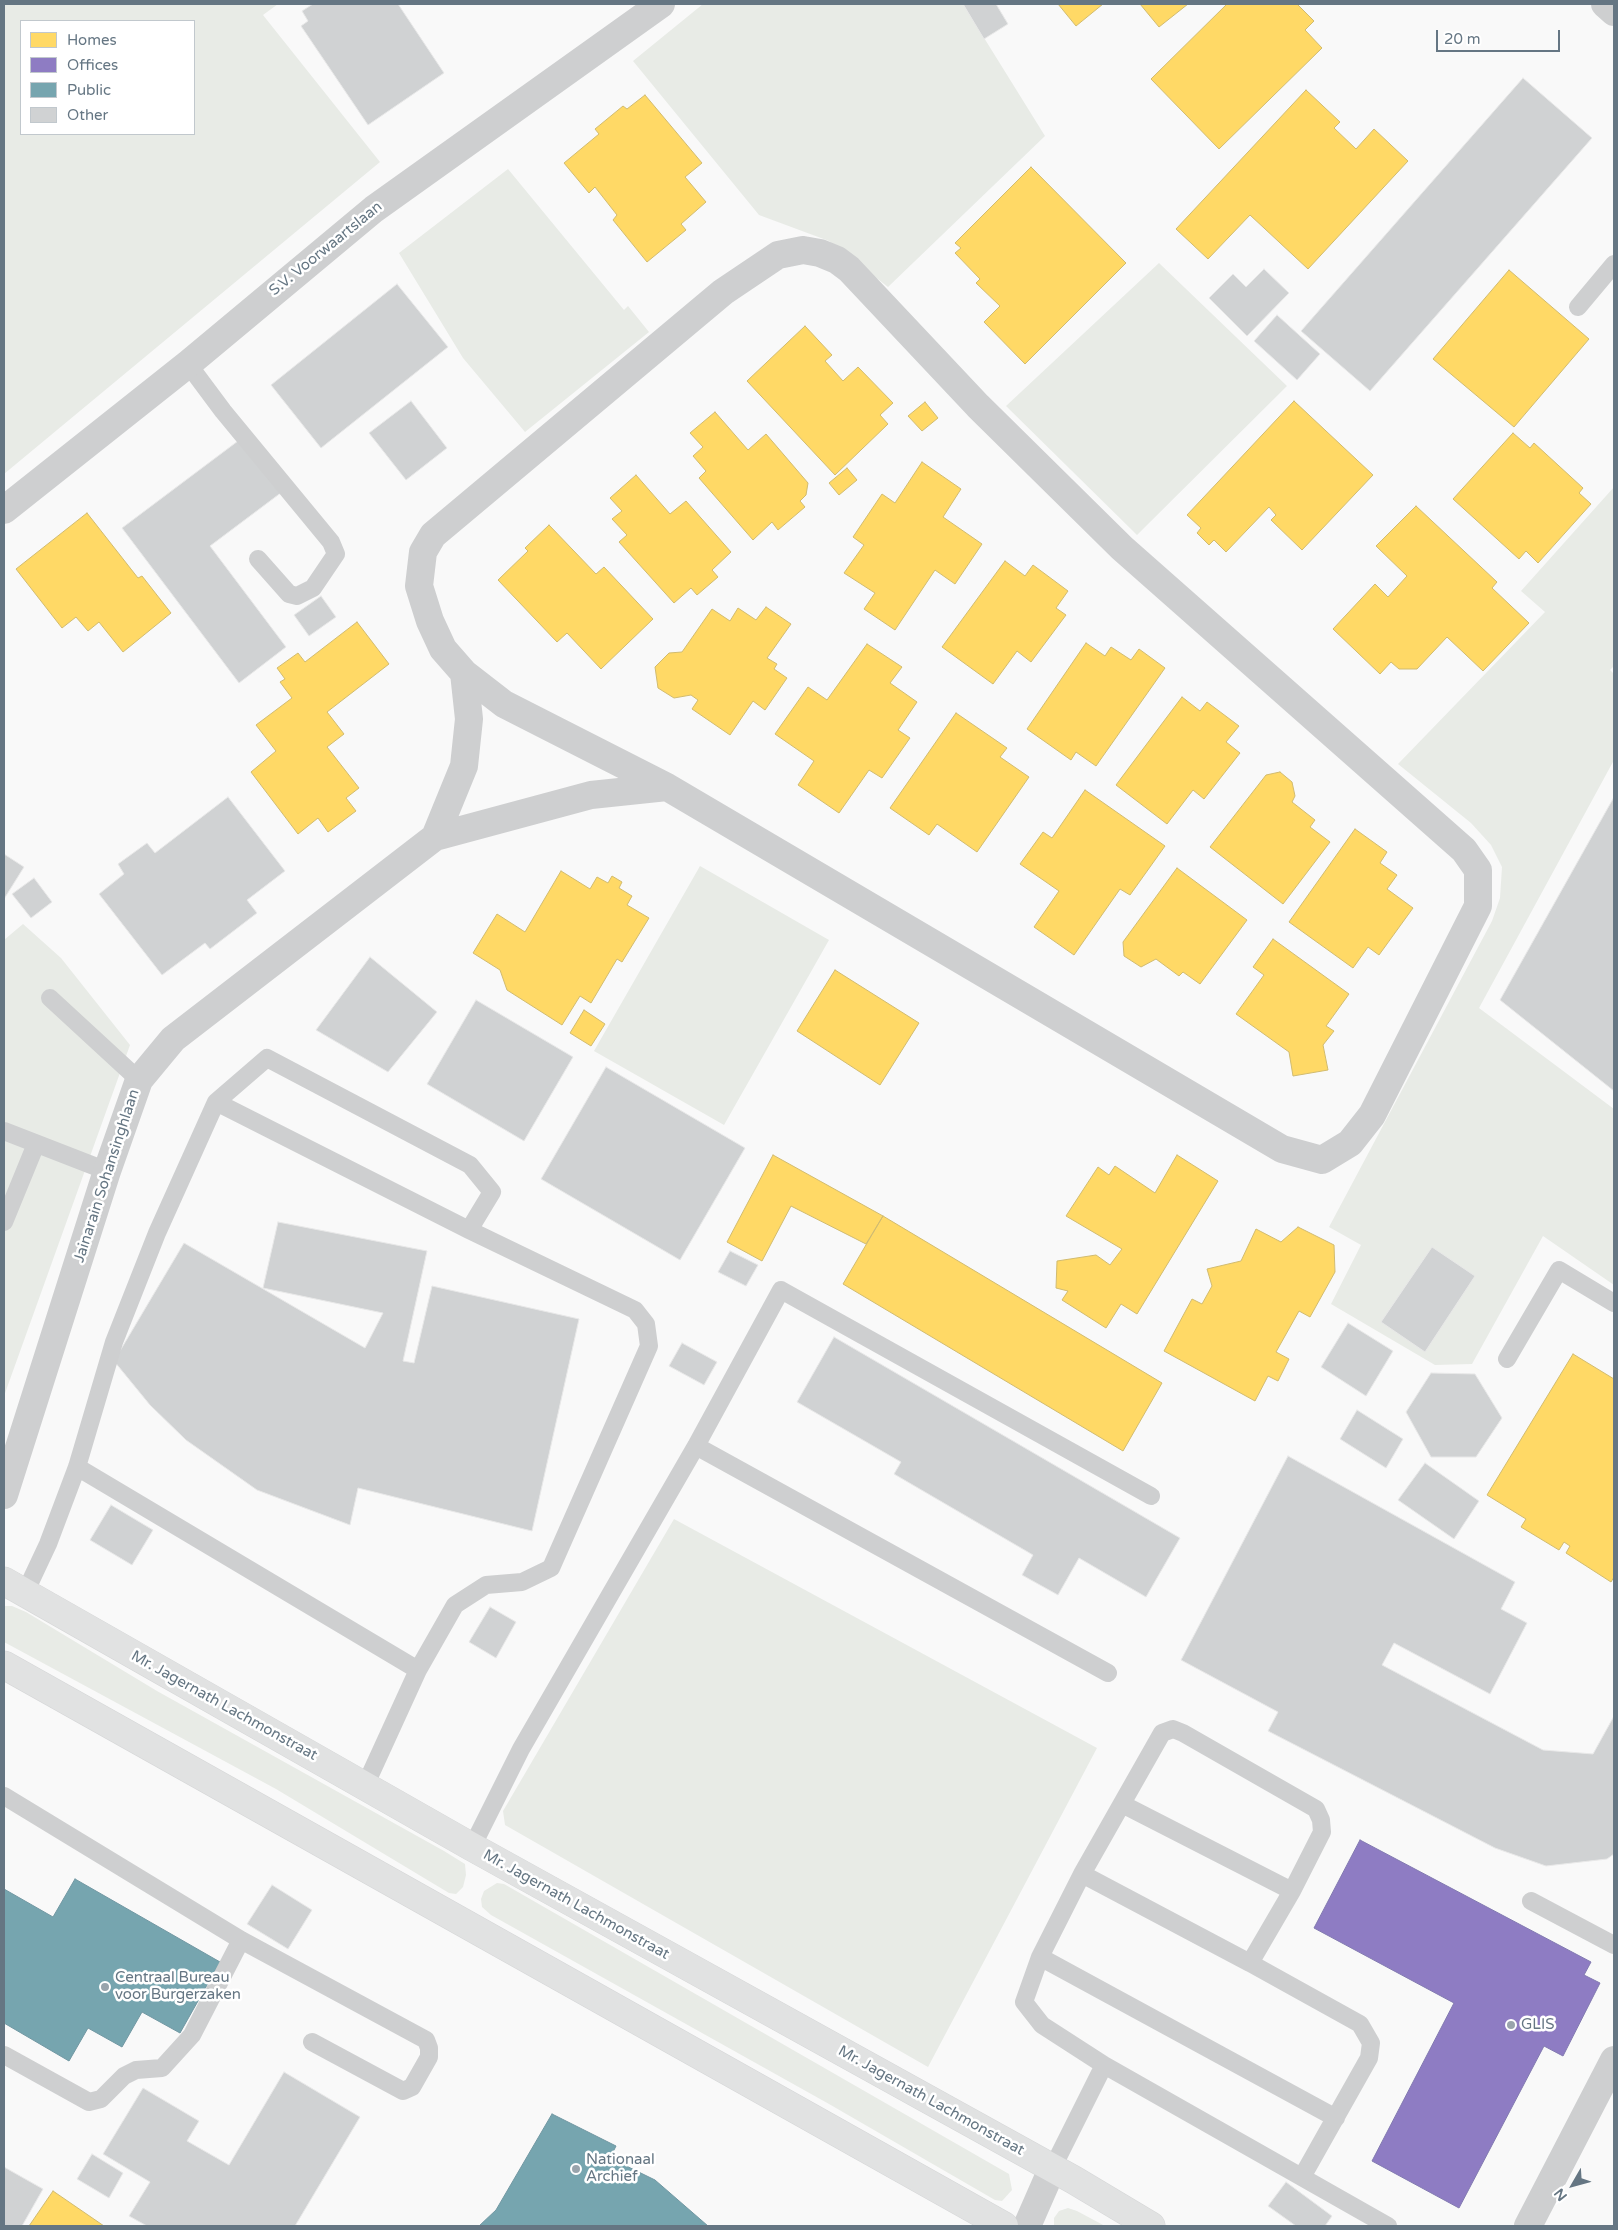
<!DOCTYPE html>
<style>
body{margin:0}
#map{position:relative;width:1618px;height:2230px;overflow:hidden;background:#f9f9f9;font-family:"Varela Round",sans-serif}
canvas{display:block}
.frame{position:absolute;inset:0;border:5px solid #657683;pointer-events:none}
.legend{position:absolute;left:20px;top:20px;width:175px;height:115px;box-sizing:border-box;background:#fff;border:1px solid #c1c8cd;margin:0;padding:6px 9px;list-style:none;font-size:15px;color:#657683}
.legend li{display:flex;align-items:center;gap:10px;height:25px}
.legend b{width:25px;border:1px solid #c1c8cd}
.north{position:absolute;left:1548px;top:2160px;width:50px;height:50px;-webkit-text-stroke:4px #fff;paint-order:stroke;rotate:232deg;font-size:14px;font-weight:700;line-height:20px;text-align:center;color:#657683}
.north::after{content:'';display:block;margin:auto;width:18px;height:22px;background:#657683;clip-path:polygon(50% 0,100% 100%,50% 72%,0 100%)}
.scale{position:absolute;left:1436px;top:30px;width:124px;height:22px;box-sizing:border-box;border:2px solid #657683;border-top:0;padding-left:6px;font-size:15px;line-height:18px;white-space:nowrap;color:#657683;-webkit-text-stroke:4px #fff;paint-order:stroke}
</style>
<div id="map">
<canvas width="1618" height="2230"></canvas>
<div class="frame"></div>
<ul class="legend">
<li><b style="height:14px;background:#ffd966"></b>Homes</li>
<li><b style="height:14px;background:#8e7cc3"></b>Offices</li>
<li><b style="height:14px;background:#76a5af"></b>Public</li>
<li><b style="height:14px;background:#d0d2d3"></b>Other</li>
</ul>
<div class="north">N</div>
<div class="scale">20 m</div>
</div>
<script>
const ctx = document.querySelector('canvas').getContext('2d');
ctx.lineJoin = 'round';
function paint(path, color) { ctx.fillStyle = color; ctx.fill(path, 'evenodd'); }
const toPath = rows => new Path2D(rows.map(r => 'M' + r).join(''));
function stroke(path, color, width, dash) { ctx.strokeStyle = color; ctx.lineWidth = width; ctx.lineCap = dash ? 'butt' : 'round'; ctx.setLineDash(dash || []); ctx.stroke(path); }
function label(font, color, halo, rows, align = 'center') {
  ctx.font = font + ' "Varela Round",sans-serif'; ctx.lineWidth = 5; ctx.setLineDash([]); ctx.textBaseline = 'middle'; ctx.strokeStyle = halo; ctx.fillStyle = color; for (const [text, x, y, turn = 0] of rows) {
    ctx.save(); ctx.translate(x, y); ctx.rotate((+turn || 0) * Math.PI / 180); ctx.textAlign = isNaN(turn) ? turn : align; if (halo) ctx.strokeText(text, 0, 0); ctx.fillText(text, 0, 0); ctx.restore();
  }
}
paint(toPath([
 [4,4,278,4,263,15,380,162,4,474],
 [21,21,194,21,194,134,21,134],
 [703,4,963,4,1045,136,888,287,829,241,759,215,633,61],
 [508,169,624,310,628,306,649,332,525,432,463,358,399,253],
 [1159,263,1287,386,1137,535,1006,406],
 [1614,487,1614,666,1610,670,1614,674,1614,760,1479,1008,1614,1109,1614,1285,1543,1236,1472,1364,1435,1365,1331,1304,1361,1245,1329,1227,1492,921,1500,898,1502,867,1491,845,1471,823,1398,764,1545,612,1521,591],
 [700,866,829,940,724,1125,594,1051],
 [23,924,61,958,130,1045,4,1396,4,940],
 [674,1519,1097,1748,928,2067,505,1825,503,1811],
 [4,1606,12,1606,26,1612,157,1691,444,1851,465,1864,466,1875,463,1887,456,1894,449,1893,276,1789,4,1642],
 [497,1883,504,1884,1009,2174,1012,2190,1002,2201,995,2200,829,2104,491,1915,482,1907,481,1899,484,1891],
 [1068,2208,1077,2211,1105,2226,1054,2226,1054,2218,1059,2211]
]), '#e8ebe6');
const homes = toPath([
 [1058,4,1103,4,1076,26,1058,4],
 [1140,4,1188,4,1159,27,1140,4],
 [1227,4,1297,4,1314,21,1305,30,1322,48,1219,149,1151,79,1227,4],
 [1306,90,1340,122,1334,128,1356,149,1374,129,1408,161,1308,269,1250,215,1208,259,1176,229,1306,90],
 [645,95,702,163,685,177,706,202,681,224,686,230,647,262,613,220,617,215,595,187,589,193,564,163,599,134,595,129,623,106,627,109,645,95],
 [1031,167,1126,263,1025,364,984,322,1000,306,976,283,980,279,955,253,961,248,955,243,1031,167],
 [1509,270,1589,339,1514,427,1433,359,1509,270],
 [805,326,832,355,825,361,843,381,858,367,893,403,880,415,888,424,835,475,747,381,805,326],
 [1294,401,1373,475,1302,550,1271,520,1276,515,1269,507,1226,552,1214,540,1209,545,1197,533,1201,528,1187,515,1294,401],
 [925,402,938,418,922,431,908,416,925,402],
 [715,412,748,450,766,434,808,483,806,495,800,501,805,507,778,530,772,522,753,540,699,478,706,471,693,456,703,447,690,433,715,412],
 [1513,433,1530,448,1534,443,1583,488,1579,493,1591,504,1538,563,1526,551,1519,559,1453,499,1513,433],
 [922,462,961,489,943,517,982,544,955,584,935,570,895,630,864,609,875,593,844,573,864,545,853,537,882,494,895,503,922,462],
 [847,468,857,480,839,495,829,483,847,468],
 [636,475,670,514,686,501,731,552,712,570,718,577,697,595,691,588,674,603,619,542,627,535,612,519,622,511,610,498,636,475],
 [1416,506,1497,582,1492,588,1529,623,1483,671,1447,637,1417,669,1399,669,1391,662,1380,674,1333,629,1375,584,1388,597,1407,576,1376,546,1416,506],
 [87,513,138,578,142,576,171,613,123,652,99,622,88,631,76,617,62,628,16,569,87,513],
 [549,525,596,574,604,567,653,619,601,669,567,633,557,642,498,580,528,551,525,548,549,525],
 [1005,561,1025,576,1033,565,1068,591,1056,608,1066,615,1031,662,1017,651,993,684,942,647,1005,561],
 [766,607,791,624,767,658,777,664,774,669,787,678,765,710,753,701,730,735,692,709,698,700,691,695,674,698,658,688,655,667,669,653,682,652,712,609,730,621,738,608,756,620,766,607],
 [357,622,389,664,327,712,344,734,327,747,359,788,346,798,356,811,328,832,318,818,298,834,251,772,276,751,256,725,292,698,280,682,285,679,277,668,298,653,305,662,357,622],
 [1086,643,1105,656,1111,647,1131,660,1139,649,1165,668,1096,766,1076,752,1071,760,1027,729,1086,643],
 [867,644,902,667,890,683,917,702,898,730,910,738,882,778,869,770,839,813,798,785,814,761,775,734,808,687,827,700,867,644],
 [1182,697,1200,711,1207,702,1239,726,1226,742,1240,753,1204,799,1193,790,1167,824,1116,785,1182,697],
 [956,713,1007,748,1000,757,1029,777,977,852,937,824,929,835,890,808,956,713],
 [1280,772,1292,782,1295,796,1292,802,1315,820,1310,827,1330,842,1283,904,1210,847,1266,775,1280,772],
 [1085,790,1165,846,1130,895,1120,889,1074,955,1034,927,1059,891,1020,864,1043,832,1052,838,1085,790],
 [1355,829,1387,852,1380,863,1397,875,1387,889,1413,908,1379,955,1368,947,1353,968,1289,922,1355,829],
 [1177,868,1247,920,1200,984,1183,972,1179,976,1156,959,1141,967,1124,956,1123,942,1177,868],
 [561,871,590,889,597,877,608,883,612,876,622,882,619,888,632,896,627,905,649,918,622,962,617,959,591,1003,580,996,562,1025,507,990,500,970,473,953,497,914,525,932,561,871],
 [1273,939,1349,994,1326,1026,1334,1031,1323,1045,1328,1070,1293,1076,1289,1052,1236,1014,1264,975,1253,967,1273,939],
 [835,970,919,1023,880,1085,797,1031,835,970],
 [584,1010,605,1024,591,1046,570,1033,584,1010],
 [773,1155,883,1216,866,1244,791,1206,762,1261,727,1242,773,1155],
 [1177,1155,1218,1181,1137,1314,1121,1304,1106,1328,1062,1300,1068,1291,1056,1288,1057,1261,1096,1255,1110,1265,1122,1249,1066,1216,1098,1167,1109,1175,1115,1166,1155,1193,1177,1155],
 [883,1216,1162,1383,1123,1451,843,1284,883,1216],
 [1298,1227,1334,1245,1335,1272,1310,1317,1299,1311,1276,1352,1289,1359,1278,1381,1268,1376,1255,1401,1164,1351,1192,1299,1202,1304,1212,1286,1207,1269,1241,1261,1256,1229,1281,1242,1298,1227],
 [1573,1354,1614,1379,1614,1577,1611,1582,1566,1553,1570,1546,1564,1542,1559,1550,1521,1527,1526,1519,1487,1495,1573,1354],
 [53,2191,104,2226,29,2226,53,2191]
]);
paint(homes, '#ffd966');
stroke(homes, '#d1bb6f', 1);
const offices = toPath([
 [1360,1840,1591,1962,1584,1975,1600,1983,1563,2056,1544,2046,1459,2208,1372,2161,1454,2003,1314,1928,1360,1840]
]);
paint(offices, '#8e7cc3');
stroke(offices, '#827ab0', 1);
const public = toPath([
 [75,1879,220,1962,180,2033,142,2012,122,2047,88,2028,69,2061,4,2023,4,1889,53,1917,75,1879],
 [552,2114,616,2146,610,2158,655,2180,708,2226,479,2226,496,2210,552,2114]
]);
paint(public, '#76a5af');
stroke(public, '#7197a2', 1);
const building = toPath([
 [313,4,398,4,444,73,368,125,301,26,308,21,302,11,313,4],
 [963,4,996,4,1008,24,984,39,963,4],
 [1523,78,1592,138,1370,391,1301,331,1523,78],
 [1264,269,1289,293,1247,336,1209,298,1233,274,1246,287,1264,269],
 [397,284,448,347,321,448,271,385,397,284],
 [1277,315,1320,354,1297,380,1254,341,1277,315],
 [411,401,447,448,406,480,369,433,411,401],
 [242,438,282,492,210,546,286,647,239,683,122,528,242,438],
 [321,596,336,617,309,636,294,615,321,596],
 [228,797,285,871,247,900,257,913,210,949,205,943,162,975,99,894,124,874,118,864,147,843,155,853,228,797],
 [1614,797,1614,1091,1500,1000,1614,797],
 [4,854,24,867,4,899,4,854],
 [34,878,52,902,31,918,12,894,34,878],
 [370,957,437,1012,388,1072,316,1030,370,957],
 [476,1000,573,1057,524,1141,427,1084,476,1000],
 [606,1067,745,1148,680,1260,541,1179,606,1067],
 [278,1222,427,1251,403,1361,414,1363,432,1286,579,1319,532,1531,358,1488,350,1525,257,1490,186,1440,150,1405,114,1361,184,1243,365,1348,383,1313,263,1288,278,1222],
 [1432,1247,1475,1276,1425,1352,1381,1322,1432,1247],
 [730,1251,758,1265,746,1286,718,1272,730,1251],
 [1348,1323,1393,1351,1366,1396,1321,1367,1348,1323],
 [834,1337,1180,1538,1146,1597,1079,1558,1058,1595,1022,1575,1033,1555,894,1474,901,1462,797,1402,834,1337],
 [682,1343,717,1362,704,1385,669,1366,682,1343],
 [1431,1373,1475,1374,1502,1418,1476,1457,1431,1457,1406,1412,1431,1373],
 [1357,1410,1403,1439,1386,1468,1340,1439,1357,1410],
 [1288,1456,1515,1582,1501,1609,1527,1623,1490,1694,1394,1643,1382,1665,1543,1750,1593,1754,1614,1716,1614,1854,1607,1859,1546,1866,1495,1848,1268,1731,1278,1712,1181,1660,1288,1456],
 [1425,1463,1479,1501,1454,1539,1398,1500,1425,1463],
 [111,1505,153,1530,132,1565,90,1540,111,1505],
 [490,1607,516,1622,496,1658,469,1642,490,1607],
 [272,1885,312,1910,288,1949,247,1924,272,1885],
 [284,2072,360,2117,295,2226,147,2226,129,2216,150,2182,103,2154,143,2088,199,2121,187,2141,229,2165,284,2072],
 [92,2154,123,2173,109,2198,77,2179,92,2154],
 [4,2167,43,2189,22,2226,4,2226,4,2167],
 [1286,2182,1332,2216,1325,2226,1296,2226,1268,2206,1286,2182]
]);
paint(building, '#d0d2d3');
stroke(building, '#e8e8e8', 1);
const secondary = toPath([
 [4,1581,472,1847,1074,2180,1151,2226],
 [4,1665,1004,2226]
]);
stroke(secondary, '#d5d6d7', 29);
stroke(toPath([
 [1578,307,1614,264],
 [188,364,223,411,331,542,336,554,313,588,297,596,289,594,258,559],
 [50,998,139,1080],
 [216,1102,469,1230,635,1310,646,1324,649,1346,551,1568,522,1582,486,1585,455,1605,418,1670,365,1786],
 [4,1131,107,1171],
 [4,1222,36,1144],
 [1507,1359,1559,1270,1614,1303],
 [696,1446,1108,1673],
 [77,1467,418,1670],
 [25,1593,48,1544,77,1467,114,1342,157,1233,216,1102,267,1058,470,1165,492,1192,469,1230],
 [4,1796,241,1940,426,2040,429,2048,429,2057,412,2087,403,2091,312,2042],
 [1122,1804,1292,1891],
 [472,1847,521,1749,696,1446,781,1290,1151,1496],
 [1082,1874,1250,1963],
 [1531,1901,1614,1945],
 [1040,1957,1336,2118],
 [4,2055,89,2102,101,2099,124,2076,136,2070,162,2068,192,2035,241,1940],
 [1052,2169,1104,2065],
 [1302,2177,1369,2058,1371,2043,1360,2024,1250,1963,1292,1891,1322,1832,1321,1820,1316,1809,1183,1733,1173,1729,1162,1733,1082,1874,1040,1957,1024,2002,1042,2025,1104,2065,1388,2226]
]), '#cecfd0', 18);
stroke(toPath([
 [1605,4,1614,12],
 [803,250,820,253,837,260,849,269,978,406,1122,548,1464,850,1478,870,1478,906,1372,1115,1350,1143,1322,1160,1282,1149,667,787,504,704,464,673,443,649,430,621,419,586,423,552,433,535,723,292,778,255,803,250],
 [4,510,188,364,374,209,661,4],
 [435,837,464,766,469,719,464,673],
 [4,1495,107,1171,139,1080,173,1039,435,837,591,795,667,787],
 [1027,2226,1052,2169],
 [1528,2226,1614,2060]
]), '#cecfd0', 28);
stroke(secondary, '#e1e2e2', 28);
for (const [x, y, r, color] of [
 [105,1987,5,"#99a4ac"],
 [1511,2025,5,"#99a4ac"],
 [576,2169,5,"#99a4ac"]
]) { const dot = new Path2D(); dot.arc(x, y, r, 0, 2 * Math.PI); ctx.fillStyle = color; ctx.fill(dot); stroke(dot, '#fff', 2); }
label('15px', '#657683', '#fff', [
 ["S.V. Voorwaartslaan",326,249,-39],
 ["Jainarain Sohansinghlaan",107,1176,-72],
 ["Mr. Jagernath Lachmonstraat",224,1706,29],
 ["Mr. Jagernath Lachmonstraat",576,1905,29],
 ["Mr. Jagernath Lachmonstraat",931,2101,29]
]);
label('15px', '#657683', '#fff', [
 ["Centraal Bureau",115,1978],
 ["voor Burgerzaken",115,1995],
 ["GLIS",1521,2025],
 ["Nationaal",586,2160],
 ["Archief",586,2177]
], 'left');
</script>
